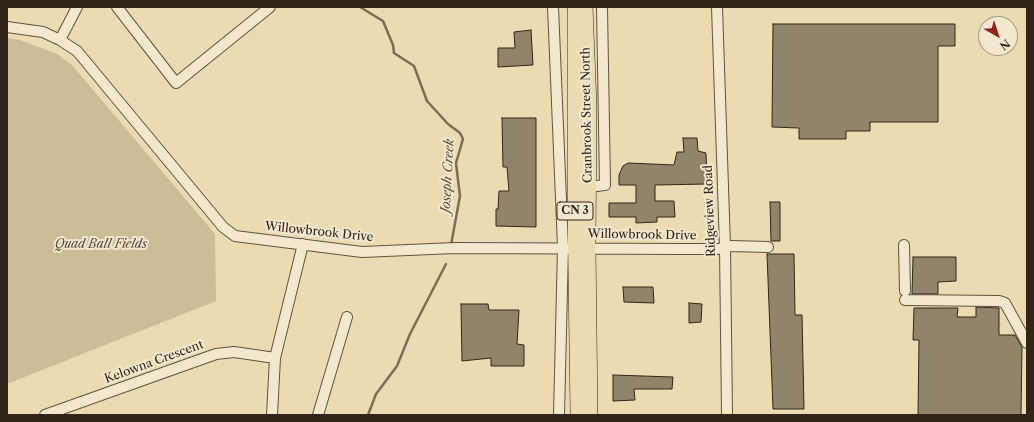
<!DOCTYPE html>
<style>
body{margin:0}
#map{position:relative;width:1034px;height:422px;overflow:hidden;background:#ecdbb2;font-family:"Libre Caslon Text",serif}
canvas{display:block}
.frame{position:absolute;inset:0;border:8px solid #31251a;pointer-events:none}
.north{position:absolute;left:978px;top:16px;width:40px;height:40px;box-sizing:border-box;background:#f3e8cd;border:1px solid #a59a85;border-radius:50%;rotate:141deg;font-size:11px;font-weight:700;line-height:16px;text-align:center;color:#31251a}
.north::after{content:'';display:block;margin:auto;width:14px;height:18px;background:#8f2418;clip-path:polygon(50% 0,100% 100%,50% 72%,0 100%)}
</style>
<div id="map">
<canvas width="1034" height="422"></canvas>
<div class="frame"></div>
<div class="north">N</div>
</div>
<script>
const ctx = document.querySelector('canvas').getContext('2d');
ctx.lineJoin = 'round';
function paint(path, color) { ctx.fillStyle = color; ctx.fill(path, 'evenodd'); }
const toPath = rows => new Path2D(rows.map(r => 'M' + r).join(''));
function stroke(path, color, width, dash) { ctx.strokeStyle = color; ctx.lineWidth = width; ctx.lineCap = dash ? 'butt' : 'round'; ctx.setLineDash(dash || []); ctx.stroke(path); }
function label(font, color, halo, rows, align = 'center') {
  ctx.font = font + ' "Libre Caslon Text",serif'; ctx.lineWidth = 4; ctx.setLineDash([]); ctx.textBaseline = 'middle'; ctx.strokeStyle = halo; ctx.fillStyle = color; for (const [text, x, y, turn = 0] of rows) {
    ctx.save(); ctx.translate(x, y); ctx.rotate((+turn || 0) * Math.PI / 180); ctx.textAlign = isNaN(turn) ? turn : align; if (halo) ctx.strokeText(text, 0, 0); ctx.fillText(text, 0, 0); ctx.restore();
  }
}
paint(toPath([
 [7,38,20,40,57,54,72,65,215,234,216,301,7,384]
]), '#ccbc98');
stroke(toPath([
 [360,7,383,21,393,45,394,53,414,66,427,101,448,124,460,133,463,139,456,163,460,196,451,245],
 [368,415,376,394,397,366,410,334,446,264]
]), '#7b6d56', 2.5);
const building = toPath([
 [773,24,955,24,955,46,938,46,938,122,870,122,870,131,846,131,846,139,799,139,799,128,772,127,773,24],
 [531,30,533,65,498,67,498,48,515,48,514,32,531,30],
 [502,118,536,118,536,227,496,226,496,209,498,209,499,191,509,191,507,167,503,167,502,118],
 [683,138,697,138,698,151,706,153,707,184,655,185,655,201,674,201,675,217,657,217,657,222,636,223,636,217,609,217,609,203,636,203,636,185,619,185,619,175,623,166,628,163,674,165,677,152,684,152,683,138],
 [770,202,780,202,780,241,771,241,770,202],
 [767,254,794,254,795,315,802,315,804,409,773,409,767,254],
 [913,257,956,257,956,281,938,282,938,294,912,294,913,257],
 [623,287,653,287,654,303,624,302,623,287],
 [689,303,702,304,701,322,689,323,689,303],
 [461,304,488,304,489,310,519,310,517,344,524,345,524,366,491,366,491,358,462,361,461,304],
 [976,307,999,308,999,335,1015,335,1022,347,1021,415,918,415,919,340,913,340,914,308,958,308,957,317,976,317,976,307],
 [613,375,673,377,672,389,634,389,635,400,613,401,613,375]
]);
paint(building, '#928469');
stroke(building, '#31251a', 1);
const minor = toPath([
 [117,7,176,83,270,7],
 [553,7,563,247,559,415],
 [717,7,725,247,727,415],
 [7,27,43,32,60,40,77,51,223,227,235,236,362,252,455,248,679,249,718,249,731,246,768,247],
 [60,40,77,7],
 [588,187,605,185,602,7],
 [904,245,905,291],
 [905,300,999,301,1005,303,1027,343],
 [45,415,216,354,234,352,275,358],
 [272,415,275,358,303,244],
 [318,415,347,317]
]);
const highway = toPath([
 [585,7,589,105,588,248,590,415],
 [575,10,575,205,578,415]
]);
stroke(minor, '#605240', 12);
stroke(highway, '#31251a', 16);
stroke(minor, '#f3e8cd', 10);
stroke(highway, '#ecdbb2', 15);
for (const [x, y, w] of [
 [575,211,36]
]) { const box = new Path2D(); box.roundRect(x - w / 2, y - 9, w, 18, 3); ctx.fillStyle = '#f3e8cd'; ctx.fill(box); stroke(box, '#31251a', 1); }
label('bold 11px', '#31251a', null, [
 ["CN 3",575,211]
]);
label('12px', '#31251a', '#f3e8cd', [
 ["Cranbrook Street North",587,115,-91],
 ["Ridgeview Road",710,211,-92],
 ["Willowbrook Drive",319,232,6],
 ["Willowbrook Drive",642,235,1],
 ["Kelowna Crescent",154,362,-20]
]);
label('italic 12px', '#584b3a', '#f3e8cd', [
 ["Quad Ball Fields",101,245]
]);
label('italic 13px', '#5c4f3d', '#f3e8cd', [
 ["Joseph Creek",448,176,-87]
]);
</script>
